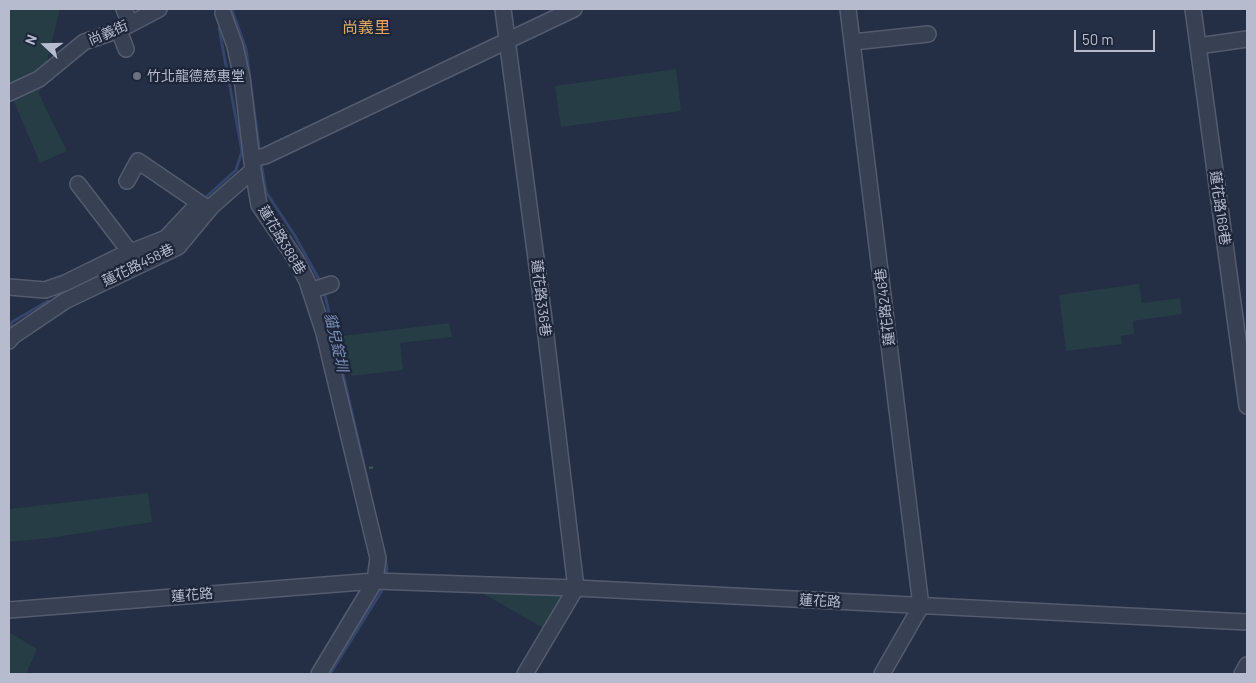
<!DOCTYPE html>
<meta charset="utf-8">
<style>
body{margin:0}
#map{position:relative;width:1256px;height:683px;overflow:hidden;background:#242e44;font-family:Barlow,sans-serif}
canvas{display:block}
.frame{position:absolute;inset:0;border:10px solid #b6bccd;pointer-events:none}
.north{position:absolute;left:20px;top:20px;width:50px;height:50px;-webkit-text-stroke:4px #1d2539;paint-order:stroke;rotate:291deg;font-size:14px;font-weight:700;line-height:20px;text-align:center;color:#b6bccd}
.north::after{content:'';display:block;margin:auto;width:18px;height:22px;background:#b6bccd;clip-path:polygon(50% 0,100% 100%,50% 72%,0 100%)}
.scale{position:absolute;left:1074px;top:30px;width:81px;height:22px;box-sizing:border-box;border:2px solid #b6bccd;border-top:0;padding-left:6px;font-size:15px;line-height:18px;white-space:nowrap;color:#b6bccd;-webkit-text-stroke:4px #1d2539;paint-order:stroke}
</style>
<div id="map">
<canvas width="1256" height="683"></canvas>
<div class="frame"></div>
<div class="north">N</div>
<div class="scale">50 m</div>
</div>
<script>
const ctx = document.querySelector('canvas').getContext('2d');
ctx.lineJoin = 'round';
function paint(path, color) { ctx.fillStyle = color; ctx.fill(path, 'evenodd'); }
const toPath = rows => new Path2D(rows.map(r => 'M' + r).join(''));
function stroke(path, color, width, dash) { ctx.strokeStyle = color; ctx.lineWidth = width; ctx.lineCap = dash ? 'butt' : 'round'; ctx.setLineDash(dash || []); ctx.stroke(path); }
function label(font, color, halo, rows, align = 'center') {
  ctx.font = font + ' Barlow,"Noto Sans TC",sans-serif'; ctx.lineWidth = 4.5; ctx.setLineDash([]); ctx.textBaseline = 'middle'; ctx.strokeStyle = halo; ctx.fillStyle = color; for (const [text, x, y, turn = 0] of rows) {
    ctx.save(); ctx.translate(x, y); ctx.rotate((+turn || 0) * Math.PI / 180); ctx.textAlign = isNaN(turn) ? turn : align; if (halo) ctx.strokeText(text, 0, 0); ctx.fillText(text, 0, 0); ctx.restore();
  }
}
paint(toPath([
 [9,9,60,9,39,94,67,151,40,163,9,90],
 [676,69,681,111,561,127,555,86],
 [1139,284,1142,303,1180,298,1182,314,1133,321,1134,334,1121,336,1122,344,1066,351,1059,295],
 [449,323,452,337,400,343,403,370,351,376,343,336],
 [148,493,152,522,50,538,9,542,9,509],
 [487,590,563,595,543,628,482,593],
 [9,632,37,649,26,674,9,674]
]), '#263d45');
stroke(toPath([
 [233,9,232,10,246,49,260,154],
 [261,162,266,192,295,236,321,283],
 [206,197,236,170,242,151,219,28],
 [324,291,369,487],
 [9,329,12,322,48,301],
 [385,557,387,569,385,577],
 [330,674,381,592,383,586]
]), '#34446b', 3);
const minor = toPath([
 [124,9,130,24],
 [503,9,544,319,576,588,525,674],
 [848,9,921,606,882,674],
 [1193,9,1247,406],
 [223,13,235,46,242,78,253,170,259,205,295,258,307,281,324,333,378,558,375,581,319,674],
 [119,30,126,49],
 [853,42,928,34],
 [1198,46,1247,39],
 [9,93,39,79,84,42,119,30,159,9],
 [252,159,265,156,574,9],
 [127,181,138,161,207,208],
 [78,184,130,252],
 [9,287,45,290,65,283,118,257,166,238,199,203],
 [310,291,331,284],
 [9,341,13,336,65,301,178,247,212,206,253,170],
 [9,610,375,581,576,588,1247,622],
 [1242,674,1247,665]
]);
stroke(minor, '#545b6e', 18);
stroke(toPath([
 [369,468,375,467]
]), '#41595e', 2, [4, 4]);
stroke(minor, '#384053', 15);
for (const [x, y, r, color] of [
 [137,76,5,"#6b7280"]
]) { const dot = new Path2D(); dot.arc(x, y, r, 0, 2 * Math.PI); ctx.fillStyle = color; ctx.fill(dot); stroke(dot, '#1d2539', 2); }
label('14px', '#b6bccd', '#1d2539', [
 ["尚義街",108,33,-23],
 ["蓮花路168巷",1220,208,82],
 ["蓮花路388巷",282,240,59],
 ["蓮花路458巷",138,265,-26],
 ["蓮花路336巷",541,298,83],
 ["蓮花路246巷",885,307,-97],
 ["蓮花路",192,595,-5],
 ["蓮花路",820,601,3]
]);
label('14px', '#b6bccd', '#1d2539', [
 ["竹北龍德慈惠堂",147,76]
], 'left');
label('italic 15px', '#7a8db7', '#1d2539', [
 ["貓兒錠圳",336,342,77]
]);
label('16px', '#e0a65e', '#1d2539', [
 ["尚義里",366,28]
]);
</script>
